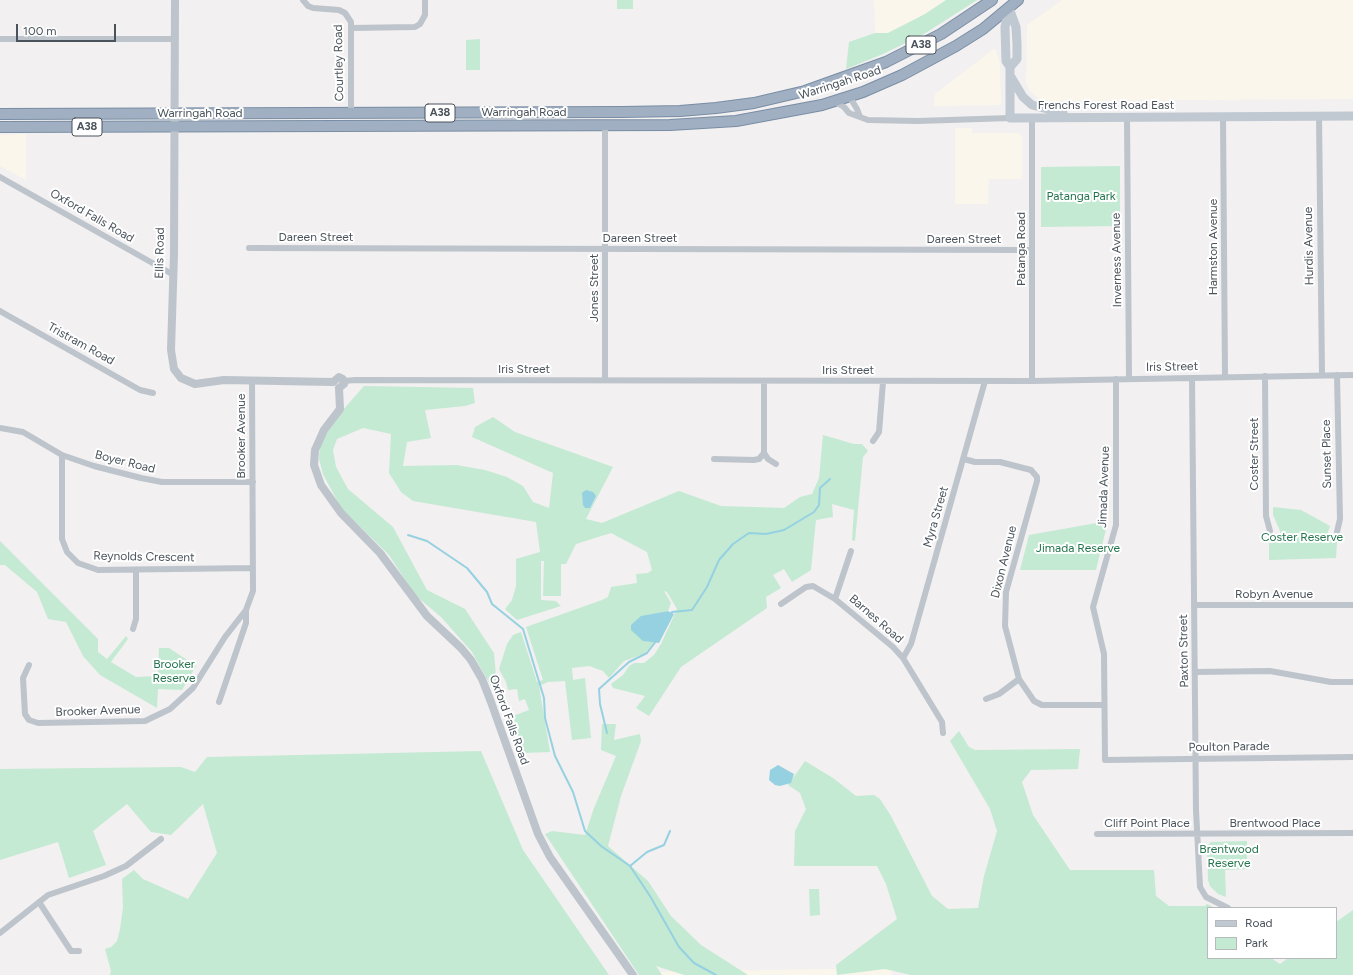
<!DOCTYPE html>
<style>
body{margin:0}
#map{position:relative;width:1353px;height:975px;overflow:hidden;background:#f2f0f0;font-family:Figtree,sans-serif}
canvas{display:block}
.legend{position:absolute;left:1207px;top:907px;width:130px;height:52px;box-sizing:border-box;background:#fff;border:1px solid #b7babd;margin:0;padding:5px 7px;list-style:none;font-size:12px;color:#4a535b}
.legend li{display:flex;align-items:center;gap:8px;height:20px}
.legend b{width:20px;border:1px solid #b7babd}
.scale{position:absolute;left:16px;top:24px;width:100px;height:18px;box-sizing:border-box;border:2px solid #4a535b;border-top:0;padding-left:5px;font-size:12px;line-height:14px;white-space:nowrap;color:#4a535b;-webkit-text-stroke:3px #fff;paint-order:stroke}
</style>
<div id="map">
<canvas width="1353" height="975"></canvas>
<ul class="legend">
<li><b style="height:5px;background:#c0c8d1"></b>Road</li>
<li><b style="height:11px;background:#c4ead3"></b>Park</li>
</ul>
<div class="scale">100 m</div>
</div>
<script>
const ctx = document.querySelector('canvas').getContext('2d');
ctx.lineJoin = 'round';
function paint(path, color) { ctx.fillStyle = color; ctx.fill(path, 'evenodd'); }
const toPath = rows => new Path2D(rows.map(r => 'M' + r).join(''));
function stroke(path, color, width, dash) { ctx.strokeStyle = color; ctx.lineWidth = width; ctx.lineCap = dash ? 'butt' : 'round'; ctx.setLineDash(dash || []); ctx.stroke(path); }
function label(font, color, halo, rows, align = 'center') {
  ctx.font = font + ' Figtree,sans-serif'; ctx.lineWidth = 4; ctx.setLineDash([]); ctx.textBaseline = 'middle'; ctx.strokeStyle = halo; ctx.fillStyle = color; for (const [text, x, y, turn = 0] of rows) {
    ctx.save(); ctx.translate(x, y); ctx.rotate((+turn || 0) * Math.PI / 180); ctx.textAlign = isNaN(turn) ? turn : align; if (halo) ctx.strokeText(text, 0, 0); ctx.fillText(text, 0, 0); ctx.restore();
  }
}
paint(toPath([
 [874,0,946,0,925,14,888,33,875,33],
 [1062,0,1353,0,1353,99,1048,101,1038,98,1030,91,1026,84,1027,25],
 [995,48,1000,62,1001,103,999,105,934,106,935,94],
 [955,128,972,128,972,133,1018,133,1022,137,1022,179,989,179,988,204,955,204],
 [26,134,26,180,0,166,0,135],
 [892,968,892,975,646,975,644,972]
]), '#faf6eb');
paint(toPath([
 [617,0,633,0,633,9,617,9],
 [946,0,977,0,924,34,883,54,846,69,849,42,875,33,888,33,925,14],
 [480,39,480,70,466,70,466,40],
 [1120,166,1120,226,1041,227,1041,167],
 [364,386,473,388,475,403,465,406,425,410,431,438,407,442,403,466,457,465,485,470,507,477,523,486,533,502,549,508,553,473,472,437,475,427,493,417,515,432,613,467,586,519,602,523,679,491,721,506,784,508,800,497,812,494,819,478,823,435,854,444,862,444,868,451,863,457,855,541,852,540,854,510,832,504,833,517,816,520,811,570,792,582,784,569,773,575,781,588,766,597,767,608,681,667,649,716,636,708,645,696,613,688,611,684,623,675,629,666,634,663,644,663,654,655,661,644,677,609,667,592,664,591,671,603,668,611,648,615,643,641,654,642,653,645,644,654,624,661,609,678,603,671,589,666,572,668,573,680,585,678,591,738,572,740,565,681,548,682,539,686,550,752,523,753,513,716,529,710,525,699,519,701,517,689,508,690,506,682,499,669,507,644,513,635,521,632,537,682,543,680,526,627,602,600,608,597,611,587,637,583,636,574,648,573,652,570,647,552,611,533,576,544,566,564,561,564,561,596,543,596,544,561,541,561,541,600,556,601,561,606,517,620,505,609,512,600,516,586,516,559,540,552,536,522,413,501,401,492,389,473,391,434,363,428,337,439,333,450,336,467,348,489,393,527,427,590,465,609,494,653,498,699,472,652,441,617,415,595,389,555,341,508,323,474,319,459,320,443,342,411],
 [1273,507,1301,510,1330,526,1327,535,1330,540,1337,542,1336,558,1269,560,1269,543,1280,542,1280,531,1273,515],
 [1108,521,1096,570,1020,570,1029,535],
 [0,541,98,639,98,652,107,659,126,636,128,639,111,662,136,677,158,676,159,648,169,648,196,666,182,690,158,689,157,708,100,675,83,656,66,622,48,619,37,592,5,565,0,565],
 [602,724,616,724,614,740,640,734,641,741,621,796,608,846,648,881,671,916,701,945,748,975,684,975,656,966,662,975,639,975,545,834,552,831,585,835,594,808,616,756,601,750],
 [959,731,969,747,975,750,1080,749,1078,769,1031,770,1022,782,1033,815,1070,870,1154,870,1156,896,1169,906,1205,906,1207,904,1215,908,1208,908,1208,958,1271,958,1280,964,1288,958,1336,958,1336,922,1353,910,1353,975,911,975,885,969,837,975,836,965,897,919,886,884,877,866,794,866,795,831,806,809,800,793,788,785,805,761,833,778,856,796,874,795,880,799,891,816,932,896,948,909,978,908,984,876,997,831,990,809,950,741],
 [481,751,523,850,609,975,110,975,111,971,105,949,111,947,117,941,120,929,123,908,122,879,134,870,143,879,188,899,217,853,203,804,171,835,151,832,127,804,93,831,106,865,69,878,58,842,0,860,0,769,181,767,195,772,207,757],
 [1247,841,1247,869,1225,870,1226,897,1218,894,1210,886,1208,880,1207,846,1211,842],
 [809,889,819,889,820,915,810,916]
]), '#c4ead3');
paint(toPath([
 [586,490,593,492,596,496,590,508,585,508,583,505,582,493],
 [668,611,674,614,659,643,643,641,631,630,631,625,641,616],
 [778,765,794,774,791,783,780,786,775,785,769,780,770,770]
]), '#96d1e1');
stroke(toPath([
 [408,535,427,541,467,568,487,592,492,604,523,629,544,698,545,718,555,756,573,792,585,831,601,846,630,866,650,896,679,947,694,963,716,975],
 [670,615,672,612,692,610,707,587,719,560,733,544,749,533,766,534,784,530,814,512,819,505,820,488,830,479],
 [607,733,600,704,599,689,629,662,647,653,657,640],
 [630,866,647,852,664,845,670,831]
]), '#96d1e1', 2);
const trunk = toPath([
 [0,114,622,112,680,111,716,108,754,103,805,91,886,62,941,34,992,0],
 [0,127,670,125,736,121,822,105,863,92,902,75,956,46,983,29,1018,0]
]);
stroke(trunk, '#798da4', 12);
stroke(toPath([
 [303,0,308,6,313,8,339,10,345,13,351,22,351,113],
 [351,28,415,27,420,24,425,15,425,0],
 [0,39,174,39],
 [849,96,857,109,860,117],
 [834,101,844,107,849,113,868,120,918,121,1010,118],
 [1319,116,1322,375],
 [1127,117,1129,379],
 [1223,117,1225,377],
 [605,125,605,380],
 [0,177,172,274],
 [249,248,1032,250],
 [0,311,140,390,153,393],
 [1265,376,1266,516,1270,531],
 [1192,378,1196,810,1200,887,1206,897,1228,908],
 [1116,379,1116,525,1093,607,1104,654,1105,760,1353,757],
 [344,381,355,380,1032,381,1353,375],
 [764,381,764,453,768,459,776,464],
 [1032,381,1032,118],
 [0,428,23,432,62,455,94,466,141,478,162,482,253,482],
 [873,441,879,432,883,382],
 [62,455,62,539,67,552,78,563,98,570,253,568],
 [714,459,754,460,759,459,764,453],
 [964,459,975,462,1000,462,1031,470,1037,477,1037,481,1006,592,1005,626,1019,679,1034,701,1042,705,1104,705],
 [1337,532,1340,519,1337,375],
 [835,599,851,551],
 [781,604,806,587,813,586,835,599,893,647,903,658,942,722,943,733],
 [1194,605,1353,605],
 [133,629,136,619,136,570],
 [903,658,911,644,985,381],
 [29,665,23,678,25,714,29,720,38,723,145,721,170,709,193,688,225,637,246,610,253,591,252,380],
 [1196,672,1270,671,1331,682,1353,682],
 [986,699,999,694,1019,679],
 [219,702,246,623,246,610],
 [1097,834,1353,833],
 [39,902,71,951,79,951],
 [0,933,48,895,104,876,126,866,161,839]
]), '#bdc4cb', 6);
stroke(toPath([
 [175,0,174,254,171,350,174,369,181,378,195,384,224,380,333,382],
 [333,382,339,377,343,379,344,384,339,388],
 [339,388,340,409,324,430,315,450,314,465,321,485,341,513,380,553,427,616,461,648,471,660,482,679,491,702,538,834,550,857,633,975]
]), '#bdc4cb', 8);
stroke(toPath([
 [1009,8,1005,27,1006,61,1010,67,1010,118,1353,116],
 [1009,8,1016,27,1017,44,1017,59,1010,67],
 [1011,77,1023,97,1032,105,1063,113]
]), '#c0c8d1', 9);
stroke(trunk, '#a0b0c2', 10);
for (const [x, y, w] of [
 [921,45,30],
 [440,113,30],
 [87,127,30]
]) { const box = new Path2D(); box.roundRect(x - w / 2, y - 9, w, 18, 3); ctx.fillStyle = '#fff'; ctx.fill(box); stroke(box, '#4a535b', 1); }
label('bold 11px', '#4a535b', null, [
 ["A38",921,45],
 ["A38",440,113],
 ["A38",87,127]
]);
label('12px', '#4a535b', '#fff', [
 ["Courtley Road",339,63,-91],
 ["Warringah Road",840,83,-18],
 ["Frenchs Forest Road East",1106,105],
 ["Warringah Road",524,112],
 ["Warringah Road",200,113],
 ["Oxford Falls Road",92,216,30],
 ["Dareen Street",316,237],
 ["Dareen Street",640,238],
 ["Dareen Street",964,239],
 ["Hurdis Avenue",1309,246,-91],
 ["Harmston Avenue",1213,247,-90],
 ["Patanga Road",1021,249,-90],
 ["Ellis Road",160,253,-89],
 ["Inverness Avenue",1117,260,-91],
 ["Jones Street",594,288,-90],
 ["Tristram Road",81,344,29],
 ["Iris Street",1172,367,-1],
 ["Iris Street",524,369],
 ["Iris Street",848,370],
 ["Brooker Avenue",241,436,-90],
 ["Coster Street",1254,454,-90],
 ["Sunset Place",1327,454,-91],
 ["Boyer Road",125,462,14],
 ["Jimada Avenue",1104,487,-88],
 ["Myra Street",936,517,-74],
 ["Reynolds Crescent",144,557,1],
 ["Dixon Avenue",1004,562,-76],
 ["Robyn Avenue",1274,594],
 ["Barnes Road",876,619,41],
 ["Paxton Street",1184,651,-91],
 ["Brooker Avenue",98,711,-2],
 ["Oxford Falls Road",509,720,70],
 ["Poulton Parade",1229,747,-1],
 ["Cliff Point Place",1147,823],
 ["Brentwood Place",1275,823]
]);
label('12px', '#23744c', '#fff', [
 ["Patanga Park",1081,196],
 ["Coster Reserve",1302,537],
 ["Jimada Reserve",1078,548],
 ["Brooker",174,664],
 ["Reserve",174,678],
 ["Brentwood",1229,849],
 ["Reserve",1229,863]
]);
</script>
